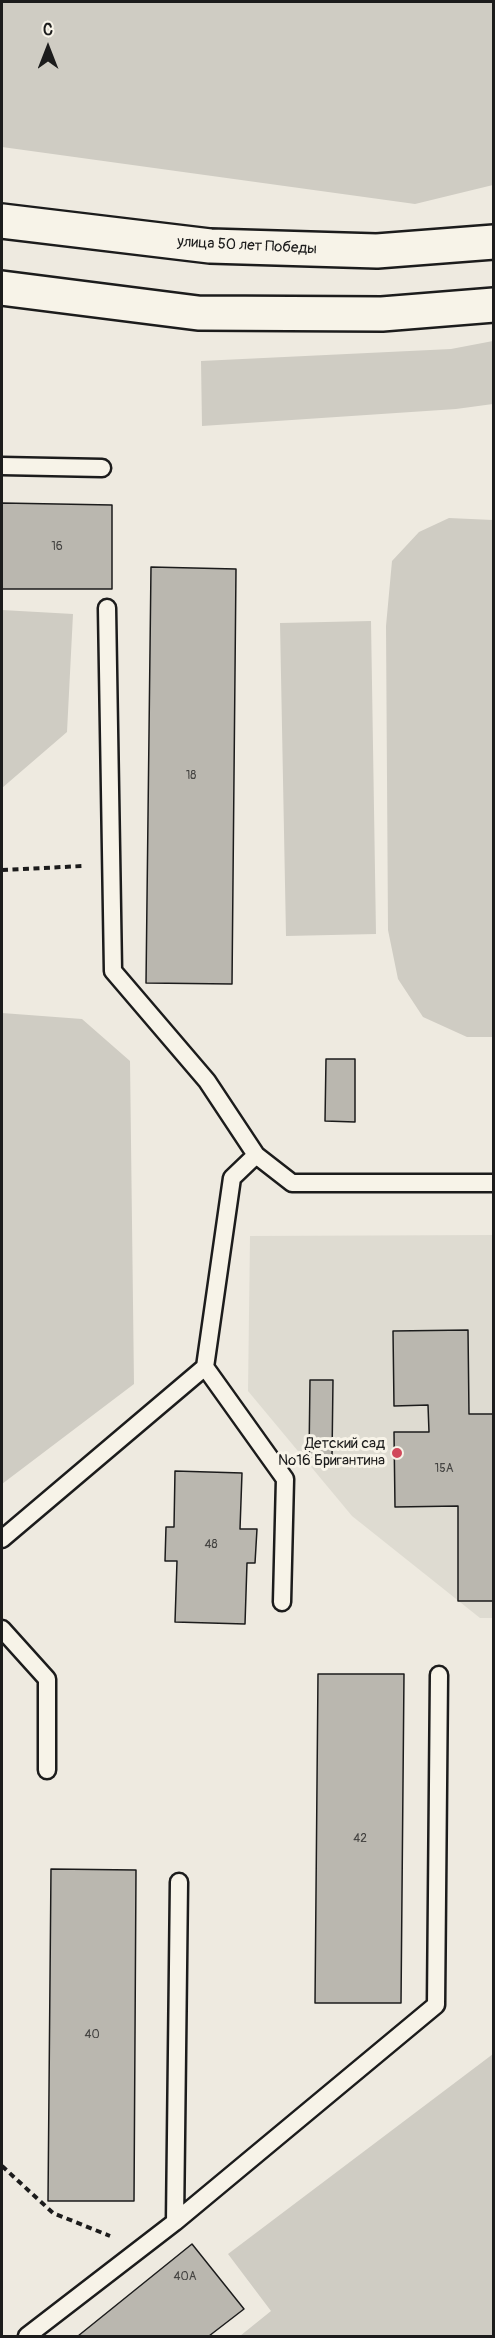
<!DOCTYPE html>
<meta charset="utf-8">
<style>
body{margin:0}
#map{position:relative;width:495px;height:2338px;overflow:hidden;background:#eeeae0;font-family:Pangolin,sans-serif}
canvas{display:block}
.frame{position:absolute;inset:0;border:3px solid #1c1c1c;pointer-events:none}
.north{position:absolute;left:18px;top:18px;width:60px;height:60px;-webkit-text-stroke:4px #f7f3e8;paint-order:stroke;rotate:0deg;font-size:16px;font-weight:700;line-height:24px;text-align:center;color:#1c1c1c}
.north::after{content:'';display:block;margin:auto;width:21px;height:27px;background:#1c1c1c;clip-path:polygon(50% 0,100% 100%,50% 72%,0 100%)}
</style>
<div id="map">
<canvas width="495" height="2338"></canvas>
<div class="frame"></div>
<div class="north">С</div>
</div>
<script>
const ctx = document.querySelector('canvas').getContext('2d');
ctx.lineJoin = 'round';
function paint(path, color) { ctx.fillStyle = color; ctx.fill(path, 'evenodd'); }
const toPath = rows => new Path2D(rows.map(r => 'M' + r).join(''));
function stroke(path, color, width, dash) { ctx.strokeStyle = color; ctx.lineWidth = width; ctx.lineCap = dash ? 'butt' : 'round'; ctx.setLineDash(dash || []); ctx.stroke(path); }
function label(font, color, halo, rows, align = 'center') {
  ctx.font = font + ' Pangolin,sans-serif'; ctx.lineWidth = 6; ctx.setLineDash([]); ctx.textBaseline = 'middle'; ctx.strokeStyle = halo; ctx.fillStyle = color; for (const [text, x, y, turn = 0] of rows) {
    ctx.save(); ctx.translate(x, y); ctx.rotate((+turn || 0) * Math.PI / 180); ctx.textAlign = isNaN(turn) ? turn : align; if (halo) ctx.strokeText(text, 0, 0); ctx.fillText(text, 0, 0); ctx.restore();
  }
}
paint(toPath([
 [493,1235,493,1618,480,1618,352,1516,248,1391,250,1236]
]), '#dedbd1');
paint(toPath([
 [2,2,493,2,493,185,415,204,2,147],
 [493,341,493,404,456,409,202,426,201,361,451,349],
 [449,518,493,520,493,1037,467,1037,423,1017,398,979,388,930,386,626,392,561,419,532],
 [2,610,73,614,67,732,2,788],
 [371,621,376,934,286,936,280,623],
 [2,1013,82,1019,130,1061,134,1384,2,1484],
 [493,2054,493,2336,240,2336,271,2311,228,2254]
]), '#cfccc3');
const building = toPath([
 [2,503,112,505,112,589,2,589,2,503],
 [151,567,236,569,232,984,146,983,151,567],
 [326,1059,355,1059,355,1122,325,1121,326,1059],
 [468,1330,469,1414,494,1414,494,1601,458,1601,458,1506,395,1507,394,1432,429,1432,428,1405,394,1406,393,1331,468,1330],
 [310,1380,333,1380,332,1457,309,1457,310,1380],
 [175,1471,242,1473,240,1529,257,1529,255,1563,247,1563,245,1624,175,1622,177,1561,165,1561,166,1527,174,1527,175,1471],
 [318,1674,404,1674,401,2003,315,2003,318,1674],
 [51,1869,136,1870,134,2201,48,2201,51,1869],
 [192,2244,244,2309,209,2336,78,2336,192,2244]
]);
paint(building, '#bab7af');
stroke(building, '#1c1c1c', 1.5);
const lane = toPath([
 [2,466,102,468],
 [107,608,113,971,207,1081,256,1155,292,1183,494,1183],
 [205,1367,285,1479,282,1602],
 [2,1539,205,1367,232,1178,256,1155],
 [2,1629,47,1679,47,1770],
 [175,2222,436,2005,439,1675],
 [27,2336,175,2222,179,1882]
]);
const street = toPath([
 [2,221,210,246,377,251,494,242],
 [2,288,198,313,382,314,494,305]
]);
stroke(lane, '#1c1c1c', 21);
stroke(street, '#1c1c1c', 38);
stroke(toPath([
 [2,870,83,866],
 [2,2166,53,2213,110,2236]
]), '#1c1c1c', 4, [6, 4.5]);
stroke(lane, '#f7f3e8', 16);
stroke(street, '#f7f3e8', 33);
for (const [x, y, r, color] of [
 [397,1453,6,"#d1495b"]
]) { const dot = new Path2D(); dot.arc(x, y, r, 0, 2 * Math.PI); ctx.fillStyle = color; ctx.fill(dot); stroke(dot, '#f7f3e8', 2); }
label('12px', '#444341', null, [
 ["16",57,547],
 ["18",191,776],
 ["15А",444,1469],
 ["48",211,1545],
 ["42",360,1839],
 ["40",92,2035],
 ["40А",185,2277]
]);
label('15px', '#1c1c1c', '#f7f3e8', [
 ["улица 50 лет Победы",247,246,3]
]);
label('15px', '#1c1c1c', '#f7f3e8', [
 ["Детский сад",385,1444],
 ["№16 Бригантина",385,1461]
], 'right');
</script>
